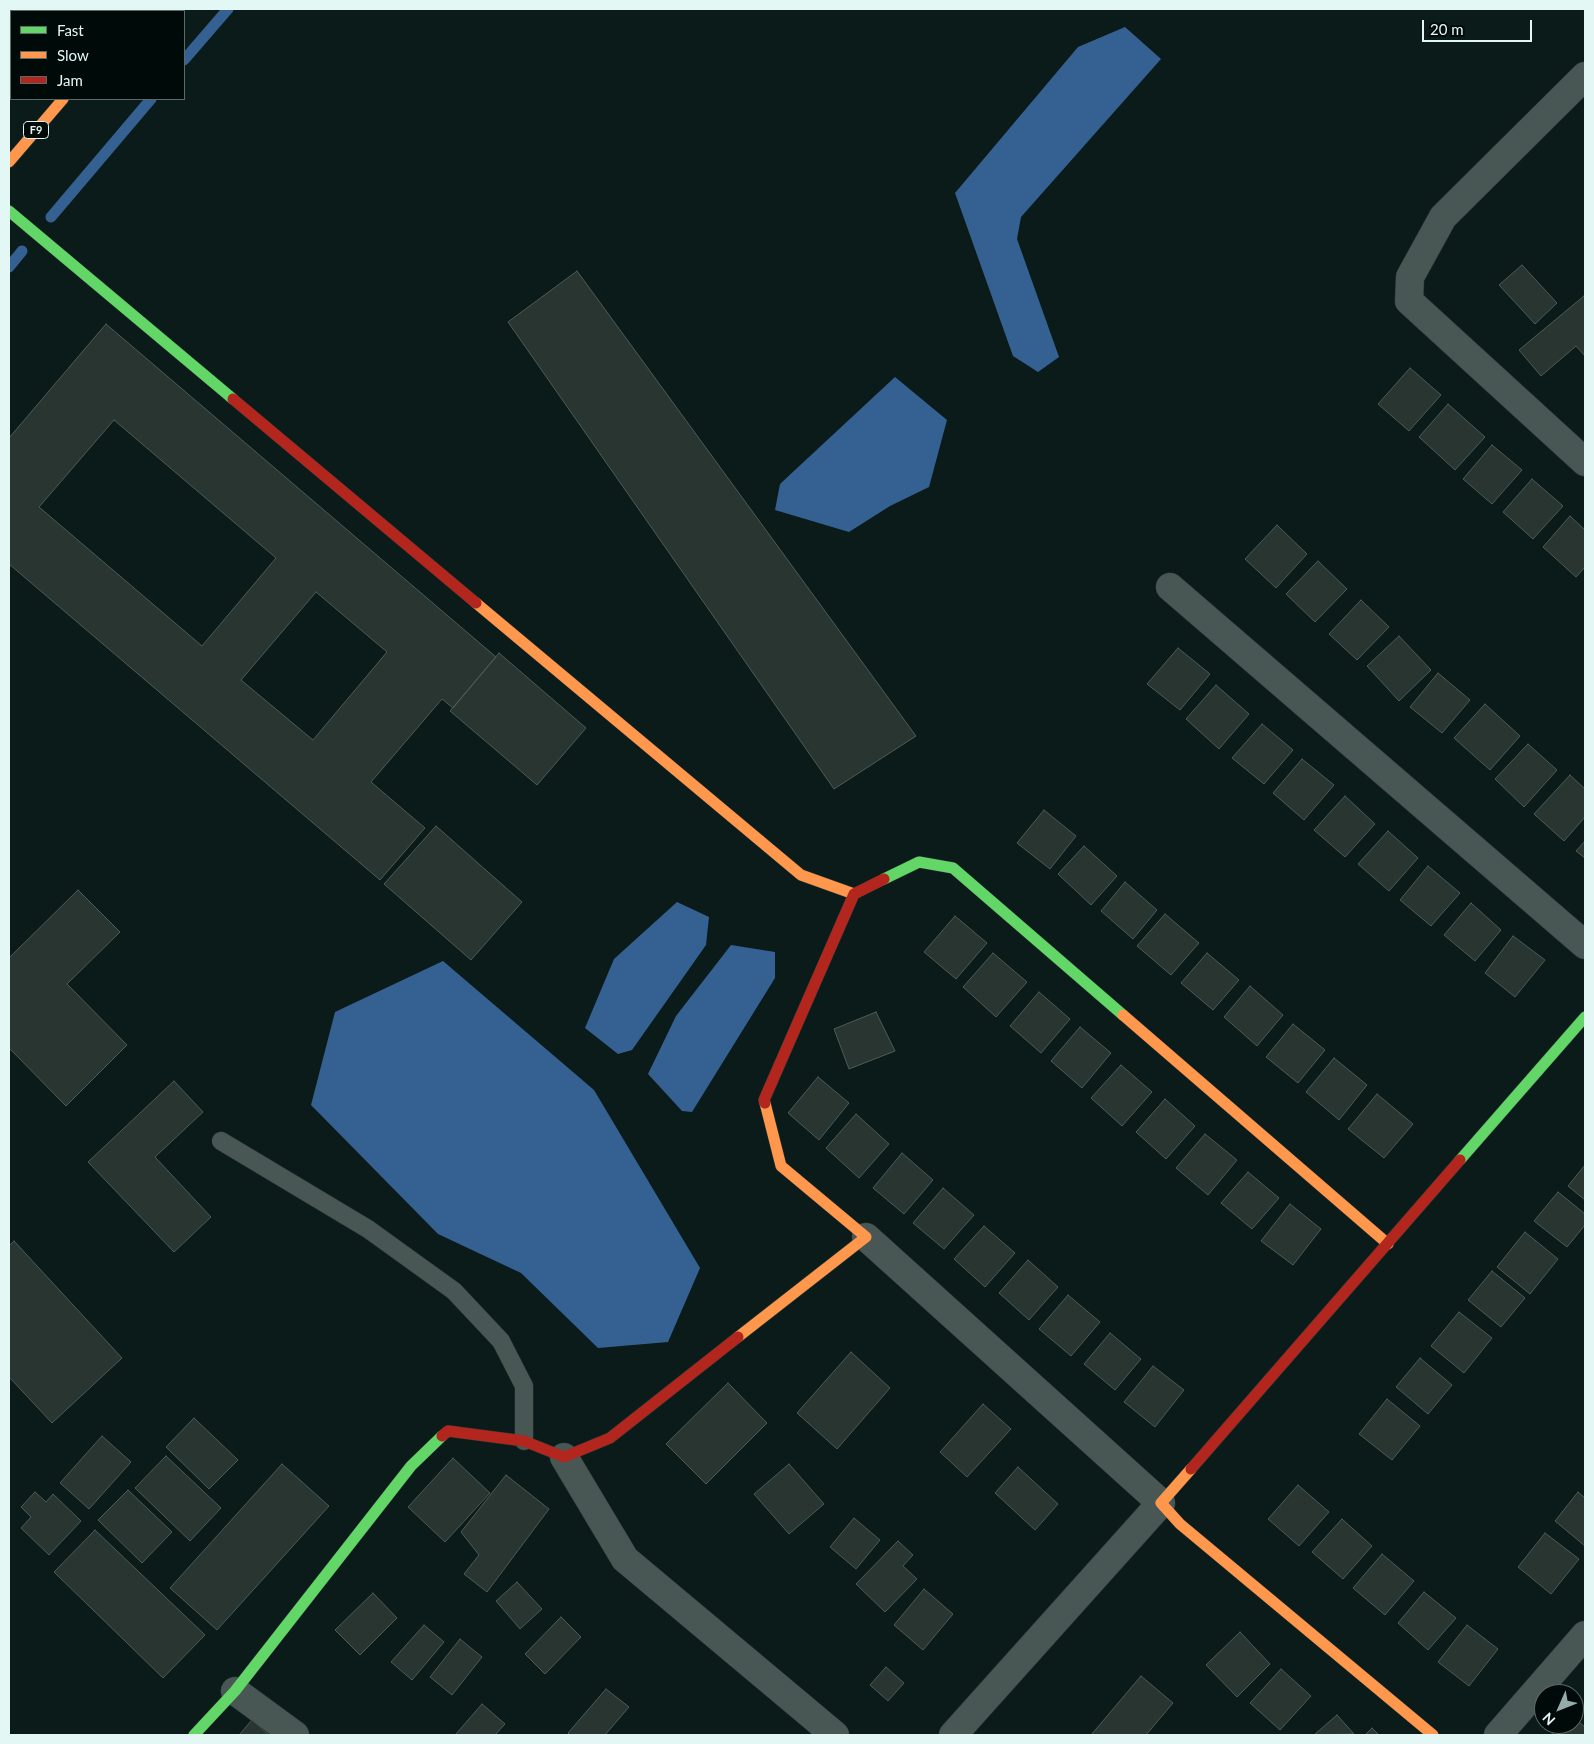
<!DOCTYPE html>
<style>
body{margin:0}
#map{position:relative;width:1594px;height:1744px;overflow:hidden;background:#0b1b19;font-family:Lato,sans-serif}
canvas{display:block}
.frame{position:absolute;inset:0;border:10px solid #e3f8f5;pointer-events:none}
.legend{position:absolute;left:10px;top:10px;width:175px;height:90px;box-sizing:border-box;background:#000a08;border:1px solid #5b6967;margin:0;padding:6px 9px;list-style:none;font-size:15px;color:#e3f8f5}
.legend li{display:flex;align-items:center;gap:10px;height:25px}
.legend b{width:25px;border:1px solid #5b6967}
.north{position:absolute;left:1534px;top:1684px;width:50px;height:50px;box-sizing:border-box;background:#000a08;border:1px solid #5b6967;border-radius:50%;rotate:226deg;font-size:14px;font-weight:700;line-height:20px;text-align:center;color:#e3f8f5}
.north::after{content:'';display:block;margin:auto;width:18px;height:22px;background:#97aba8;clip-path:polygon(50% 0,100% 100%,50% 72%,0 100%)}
.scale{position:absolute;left:1422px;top:20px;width:110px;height:22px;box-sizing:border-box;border:2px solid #e3f8f5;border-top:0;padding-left:6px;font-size:15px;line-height:18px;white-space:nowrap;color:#e3f8f5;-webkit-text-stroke:4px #000a08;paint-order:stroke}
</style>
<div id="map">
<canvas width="1594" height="1744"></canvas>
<div class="frame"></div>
<ul class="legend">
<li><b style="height:6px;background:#63d668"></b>Fast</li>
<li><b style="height:6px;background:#ff974d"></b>Slow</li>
<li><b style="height:6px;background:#b3261e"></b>Jam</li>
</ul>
<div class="north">N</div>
<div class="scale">20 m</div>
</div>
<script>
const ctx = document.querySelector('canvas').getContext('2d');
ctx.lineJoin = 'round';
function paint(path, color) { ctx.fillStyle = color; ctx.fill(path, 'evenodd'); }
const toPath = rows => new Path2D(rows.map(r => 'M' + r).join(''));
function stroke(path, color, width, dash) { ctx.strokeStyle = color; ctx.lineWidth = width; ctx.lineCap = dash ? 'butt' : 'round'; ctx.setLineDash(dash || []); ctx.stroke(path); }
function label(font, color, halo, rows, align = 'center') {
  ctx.font = font + ' Lato,sans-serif'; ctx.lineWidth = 4; ctx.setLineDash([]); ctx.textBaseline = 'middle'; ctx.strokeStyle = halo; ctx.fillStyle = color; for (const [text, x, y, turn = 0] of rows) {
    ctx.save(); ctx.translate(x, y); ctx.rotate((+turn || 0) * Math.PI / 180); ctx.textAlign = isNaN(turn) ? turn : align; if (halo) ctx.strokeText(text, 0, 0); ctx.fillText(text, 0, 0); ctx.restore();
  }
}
paint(toPath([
 [1125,27,1161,59,1021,217,1017,239,1059,357,1038,372,1013,356,955,193,1078,47],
 [895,377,947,420,929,487,890,506,849,532,775,510,780,484],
 [677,902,709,917,706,945,632,1050,618,1054,585,1028,614,959],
 [731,945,775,952,775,978,692,1112,682,1111,648,1074,676,1016],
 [443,961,594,1090,700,1268,668,1342,598,1348,521,1273,438,1234,311,1105,335,1012]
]), '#356192');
stroke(toPath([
 [9,17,11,14],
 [184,60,228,9],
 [51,217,151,99],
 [9,267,22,251]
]), '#356192', 11);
const building = toPath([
 [1522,265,1557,303,1535,324,1499,285,1522,265],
 [577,271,916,736,834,789,508,322,577,271],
 [1584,296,1585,298,1585,356,1576,346,1541,376,1519,350,1584,296],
 [106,324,496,657,453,708,442,699,371,782,425,828,380,880,9,564,9,438,106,324],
 [114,420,276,558,202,646,39,507,114,420],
 [316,592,387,652,313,740,241,680,316,592],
 [1410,368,1441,395,1409,431,1378,404,1410,368],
 [1448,404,1485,437,1455,470,1419,437,1448,404],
 [1492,445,1522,470,1492,504,1463,479,1492,445],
 [1532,479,1563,506,1533,539,1503,512,1532,479],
 [1570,516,1585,530,1585,567,1576,577,1543,547,1570,516],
 [1277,525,1307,554,1276,588,1245,559,1277,525],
 [1318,561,1347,589,1315,622,1286,594,1318,561],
 [1361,600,1389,627,1357,660,1329,634,1361,600],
 [1399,636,1431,670,1399,701,1367,666,1399,636],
 [1178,648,1210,674,1180,710,1147,684,1178,648],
 [499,653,586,728,537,785,450,711,499,653],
 [1438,673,1470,700,1442,733,1410,707,1438,673],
 [1216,685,1249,714,1219,749,1186,719,1216,685],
 [1485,704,1520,736,1490,770,1454,738,1485,704],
 [1262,724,1293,750,1264,784,1232,758,1262,724],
 [1528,744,1557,770,1524,807,1495,779,1528,744],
 [1302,759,1334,785,1304,820,1273,793,1302,759],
 [1570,775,1585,789,1585,817,1564,841,1534,814,1570,775],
 [1345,796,1375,824,1345,857,1314,830,1345,796],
 [1044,810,1076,836,1050,869,1017,843,1044,810],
 [436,826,522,902,471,960,384,884,436,826],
 [1388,831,1418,858,1389,891,1358,864,1388,831],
 [1585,841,1585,858,1576,851,1585,841],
 [1084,846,1117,876,1091,905,1058,874,1084,846],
 [1428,866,1460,893,1431,926,1400,900,1428,866],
 [1125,882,1157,910,1133,939,1101,911,1125,882],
 [78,890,120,932,67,984,127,1045,66,1106,9,1048,9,958,78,890],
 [1471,903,1501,930,1475,961,1444,935,1471,903],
 [1165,914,1199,943,1171,975,1137,946,1165,914],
 [955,916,987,943,956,979,924,952,955,916],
 [1513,936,1545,960,1515,997,1485,973,1513,936],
 [993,953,1027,982,996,1017,963,987,993,953],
 [1207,953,1239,980,1213,1010,1181,983,1207,953],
 [1250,986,1283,1015,1257,1046,1224,1017,1250,986],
 [1039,992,1070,1019,1041,1053,1010,1026,1039,992],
 [876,1012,895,1051,849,1069,834,1029,876,1012],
 [1293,1024,1325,1050,1298,1083,1266,1057,1293,1024],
 [1080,1027,1111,1053,1082,1088,1051,1061,1080,1027],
 [1334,1058,1367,1085,1339,1120,1306,1092,1334,1058],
 [1121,1065,1152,1092,1122,1126,1091,1098,1121,1065],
 [818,1077,849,1103,819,1140,788,1113,818,1077],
 [174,1081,203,1112,155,1157,211,1217,174,1252,88,1162,174,1081],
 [1377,1094,1413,1124,1384,1158,1348,1129,1377,1094],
 [1165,1099,1195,1126,1166,1159,1136,1132,1165,1099],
 [856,1114,889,1144,859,1178,826,1148,856,1114],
 [1205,1134,1237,1160,1208,1195,1176,1168,1205,1134],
 [902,1153,933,1180,904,1214,873,1188,902,1153],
 [1585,1165,1585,1200,1568,1186,1585,1165],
 [1248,1172,1279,1198,1252,1229,1221,1203,1248,1172],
 [943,1188,974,1215,944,1249,913,1223,943,1188],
 [1558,1192,1585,1214,1585,1225,1567,1247,1534,1221,1558,1192],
 [1290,1204,1321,1229,1293,1265,1261,1241,1290,1204],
 [984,1226,1015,1253,985,1287,954,1259,984,1226],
 [1525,1232,1558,1259,1530,1294,1497,1267,1525,1232],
 [14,1241,122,1358,52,1423,9,1377,9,1246,14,1241],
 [1028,1260,1058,1287,1029,1320,999,1293,1028,1260],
 [1492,1271,1525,1298,1501,1327,1468,1300,1492,1271],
 [1068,1295,1100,1322,1071,1356,1039,1329,1068,1295],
 [1459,1312,1492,1338,1464,1373,1431,1346,1459,1312],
 [1110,1333,1141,1359,1115,1390,1084,1364,1110,1333],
 [851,1352,890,1388,837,1449,797,1413,851,1352],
 [1420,1358,1452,1385,1428,1414,1396,1387,1420,1358],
 [1153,1366,1184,1390,1155,1427,1124,1402,1153,1366],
 [728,1383,767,1423,706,1484,666,1444,728,1383],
 [1387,1399,1420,1426,1392,1460,1359,1434,1387,1399],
 [983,1404,1011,1429,967,1477,940,1452,983,1404],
 [194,1418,238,1460,209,1489,166,1447,194,1418],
 [102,1436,131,1462,89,1509,60,1483,102,1436],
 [166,1456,221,1508,190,1541,135,1488,166,1456],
 [453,1458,490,1493,445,1542,408,1507,453,1458],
 [282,1464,329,1506,217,1630,170,1588,282,1464],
 [789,1464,824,1504,789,1534,754,1494,789,1464],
 [1018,1467,1058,1504,1035,1530,995,1493,1018,1467],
 [506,1475,549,1509,487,1592,464,1574,479,1555,461,1532,506,1475],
 [1298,1485,1329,1512,1299,1546,1268,1519,1298,1485],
 [128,1490,172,1532,142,1563,98,1520,128,1490],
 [35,1492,46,1502,53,1494,81,1521,49,1555,21,1528,31,1517,21,1507,35,1492],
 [1578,1492,1585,1498,1585,1546,1555,1521,1578,1492],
 [854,1518,880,1540,856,1569,830,1547,854,1518],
 [1342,1519,1372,1546,1343,1579,1312,1552,1342,1519],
 [95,1530,205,1635,163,1678,54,1572,95,1530],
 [1545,1533,1579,1559,1551,1594,1518,1567,1545,1533],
 [898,1541,913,1555,903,1566,917,1579,885,1612,856,1584,898,1541],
 [1382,1554,1414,1581,1385,1615,1353,1588,1382,1554],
 [517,1582,542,1609,520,1629,496,1601,517,1582],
 [924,1589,953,1614,923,1650,894,1625,924,1589],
 [1424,1592,1456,1618,1428,1650,1398,1623,1424,1592],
 [373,1593,397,1618,360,1655,335,1630,373,1593],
 [561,1617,581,1637,545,1674,525,1654,561,1617],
 [424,1625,444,1642,412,1680,391,1662,424,1625],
 [1467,1625,1498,1649,1469,1686,1438,1662,1467,1625],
 [1240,1632,1270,1664,1237,1697,1206,1665,1240,1632],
 [460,1639,482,1657,452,1695,430,1677,460,1639],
 [886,1667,904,1683,888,1701,870,1685,886,1667],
 [1281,1669,1311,1696,1280,1730,1250,1703,1281,1669],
 [1141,1676,1173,1703,1146,1735,1091,1735,1141,1676],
 [606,1689,629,1707,605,1735,570,1735,568,1733,606,1689],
 [482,1704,505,1724,495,1735,455,1735,482,1704],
 [1337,1715,1354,1734,1314,1735,1337,1715],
 [1574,1718,1585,1727,1585,1735,1551,1735,1559,1724,1574,1724,1574,1718],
 [252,1720,269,1735,239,1735,252,1720],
 [1372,1728,1379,1735,1365,1735,1372,1728]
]);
paint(building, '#293531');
stroke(building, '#4e5b56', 1);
const lane = toPath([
 [221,1141,368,1229,454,1291,501,1341,524,1386,524,1441]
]);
const street = toPath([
 [1585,76,1443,217,1410,277,1409,301,1585,462],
 [1170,587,1585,945],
 [866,1237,1161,1503,953,1735],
 [564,1457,625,1559,835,1735],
 [235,1691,295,1735],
 [1498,1735,1585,1635]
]);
const fast = toPath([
 [139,11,141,9],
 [9,211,233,399],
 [884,879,919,862,953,868,1123,1015],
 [1460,1160,1585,1017],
 [194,1735,235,1691,411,1466,442,1436]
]);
const slow = toPath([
 [9,162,63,99],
 [476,603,801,875,854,894],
 [1123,1015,1388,1244],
 [738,1337,866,1237,781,1166,765,1103],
 [1191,1469,1161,1503,1180,1524,1433,1735]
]);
const jam = toPath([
 [233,399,476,603],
 [765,1103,764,1100,854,894,884,879],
 [442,1436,448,1431,524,1441,564,1457,610,1438,738,1337],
 [1191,1469,1460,1160]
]);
stroke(lane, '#2a3534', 19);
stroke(street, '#2a3534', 29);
stroke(fast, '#2a3534', 12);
stroke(slow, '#2a3534', 12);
stroke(jam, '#2a3534', 12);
stroke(lane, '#485654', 18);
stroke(street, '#485654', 28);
stroke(fast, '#63d668', 11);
stroke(slow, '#ff974d', 11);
stroke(jam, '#b3261e', 11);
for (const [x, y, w] of [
 [36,130,25]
]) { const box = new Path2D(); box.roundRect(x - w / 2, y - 8.5, w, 17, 4); ctx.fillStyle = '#000a08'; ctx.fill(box); stroke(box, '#e3f8f5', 1); }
label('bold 11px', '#e3f8f5', null, [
 ["F9",36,130]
]);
</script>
